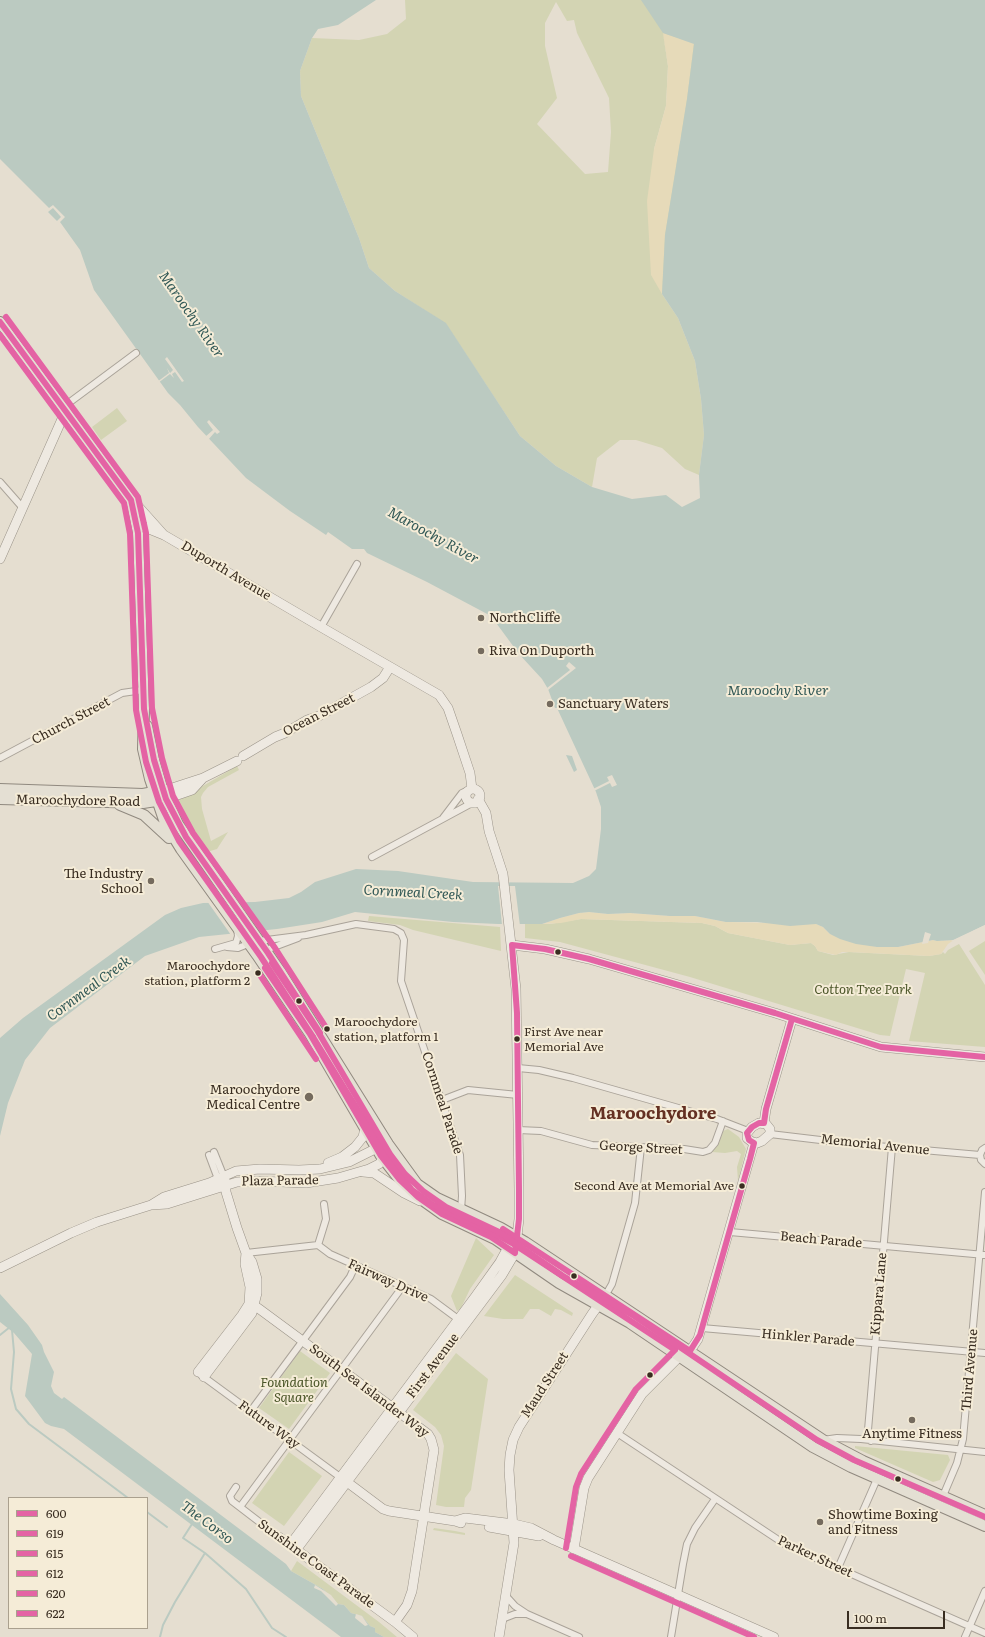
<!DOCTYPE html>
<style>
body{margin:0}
#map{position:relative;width:985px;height:1637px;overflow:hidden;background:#e5ded0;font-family:Literata,serif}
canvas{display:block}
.legend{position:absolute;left:8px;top:1497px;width:140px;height:132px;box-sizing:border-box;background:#f5ecd7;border:1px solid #aaa08e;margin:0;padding:5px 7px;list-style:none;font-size:12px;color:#392d21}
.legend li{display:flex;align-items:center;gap:8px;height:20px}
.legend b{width:20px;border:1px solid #aaa08e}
.scale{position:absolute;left:847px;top:1611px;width:98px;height:18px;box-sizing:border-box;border:2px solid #392d21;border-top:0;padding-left:5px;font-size:12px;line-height:14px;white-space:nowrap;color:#392d21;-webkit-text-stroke:3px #f5ecd7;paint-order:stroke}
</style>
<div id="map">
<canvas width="985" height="1637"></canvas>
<ul class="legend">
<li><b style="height:5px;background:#e463a4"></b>600</li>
<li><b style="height:5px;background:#e463a4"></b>619</li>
<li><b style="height:5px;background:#e463a4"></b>615</li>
<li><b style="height:5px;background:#e463a4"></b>612</li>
<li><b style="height:5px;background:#e463a4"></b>620</li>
<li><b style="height:5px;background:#e463a4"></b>622</li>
</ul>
<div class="scale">100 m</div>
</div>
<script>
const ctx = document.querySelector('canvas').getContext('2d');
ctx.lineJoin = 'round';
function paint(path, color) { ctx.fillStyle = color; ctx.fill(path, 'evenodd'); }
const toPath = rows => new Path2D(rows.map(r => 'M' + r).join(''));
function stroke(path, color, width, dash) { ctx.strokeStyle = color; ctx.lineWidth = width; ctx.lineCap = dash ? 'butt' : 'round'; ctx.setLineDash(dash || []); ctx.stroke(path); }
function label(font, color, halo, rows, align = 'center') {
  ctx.font = font + ' Literata,serif'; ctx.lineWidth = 4; ctx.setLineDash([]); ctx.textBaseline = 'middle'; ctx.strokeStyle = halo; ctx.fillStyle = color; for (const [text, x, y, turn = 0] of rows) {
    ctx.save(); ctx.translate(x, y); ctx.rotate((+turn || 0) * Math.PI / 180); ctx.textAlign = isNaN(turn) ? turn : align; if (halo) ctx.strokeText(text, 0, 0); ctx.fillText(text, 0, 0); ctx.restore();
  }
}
paint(toPath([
 [405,0,857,0,662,294,678,318,695,361,701,399,704,435,699,475,685,469,662,448,636,440,620,440,597,458,592,487,556,466,520,436,446,324,395,291,369,268,359,238,301,96,300,71,312,38,359,40,387,34,406,19],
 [556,2,567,21,574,20,577,33,609,98,611,132,608,172,585,174,537,124,557,98,545,46,545,23],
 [663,33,681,141,654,149,666,106,668,66],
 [117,408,127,421,101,440,92,427],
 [237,766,239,770,208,787,203,793,201,797,202,809,211,841,228,832,217,849,207,852,197,845,181,819,174,803],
 [369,916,500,927,501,951,413,930,400,925,368,921],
 [581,919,702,923,715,926,728,933,790,945,811,943,815,946,818,951,833,955,849,952,929,956,941,954,943,952,945,954,948,950,959,944,985,985,985,1047,909,1041,925,973,906,969,890,1036,880,1035,690,977,560,942,525,938,525,924,550,924],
 [985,941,985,975,969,951],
 [728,1129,739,1137,746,1149,738,1181,737,1167,741,1154,737,1151,725,1153,712,1152,719,1143,723,1131],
 [476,1238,494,1255,470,1289,461,1308,457,1311,451,1296],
 [515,1275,573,1313,572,1316,561,1310,555,1309,551,1316,539,1309,530,1309,523,1319,503,1319,484,1316],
 [300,1351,330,1373,289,1429,259,1408],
 [456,1353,488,1379,471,1490,465,1498,464,1507,446,1507,436,1505,444,1446,441,1435,435,1427,413,1410],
 [855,1446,948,1455,950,1460,940,1480,933,1482,855,1448],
 [289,1452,322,1476,284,1526,252,1503],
 [434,1528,455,1531,465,1533,465,1535,433,1530],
 [297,1561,379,1622,397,1637,384,1637,375,1632,375,1628,370,1626,362,1616,351,1613,344,1605,338,1604,323,1589,291,1571]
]), '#d3d4b3');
paint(toPath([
 [663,33,694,43,687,99,665,235,662,294,651,275,647,201,654,149,666,106,668,66],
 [589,912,608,914,630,913,670,916,695,916,726,922,816,924,823,927,830,934,877,947,898,947,933,940,937,941,954,940,948,944,941,954,929,956,849,952,842,952,836,955,818,951,815,946,811,943,790,945,728,933,715,926,702,923,581,919,561,923,542,924,560,918,579,913]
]), '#e6dab9');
paint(toPath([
 [0,0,376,0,338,25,318,29,312,38,300,71,301,96,359,238,369,268,395,291,446,323,520,436,556,466,592,487,632,499,666,495,682,507,700,498,699,475,704,435,701,399,695,361,678,318,662,294,665,235,687,99,694,44,663,33,641,0,985,0,985,925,954,940,937,941,933,940,898,947,877,947,856,944,840,939,830,934,823,927,816,924,790,926,757,922,726,922,695,916,670,916,630,913,608,914,589,912,579,913,560,918,542,924,498,924,453,922,355,912,322,922,277,929,199,937,145,956,50,1028,25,1060,8,1103,0,1136,0,1038,23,1018,165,915,181,908,203,903,255,902,289,898,301,892,315,882,356,869,398,871,473,882,573,883,589,876,596,869,601,829,601,807,596,792,557,708,555,708,548,689,542,679,519,654,491,616,427,582,367,553,364,549,352,549,328,532,326,535,290,511,246,478,198,427,180,405,168,393,94,290,80,250,60,222,65,217,53,205,49,208,0,159],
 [53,208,61,217,57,221,48,212],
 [566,755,572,756,577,770,574,772],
 [0,1294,28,1325,42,1345,44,1352,54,1372,51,1386,54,1393,62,1399,64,1397,286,1564,291,1571,323,1589,338,1604,344,1605,351,1613,362,1616,370,1626,375,1628,375,1632,384,1637,341,1637,64,1429,51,1426,45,1423,25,1396,32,1354,14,1333,0,1322]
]), '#bbcac1');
paint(toPath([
 [167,357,184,381,182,382,175,372,172,374,174,378,170,374,158,383,157,382,169,373,167,368,170,373,173,370,165,359],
 [209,420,220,432,217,434,215,432,208,440,205,437,213,430,207,422],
 [569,662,576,668,548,690,547,688,570,670,566,666],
 [612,775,617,785,612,787,610,783,594,791,593,789,609,781,607,777],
 [498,886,515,886,520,926,502,925],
 [241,900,262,931,231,935,207,901],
 [985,925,985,928,980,930,954,941,951,941],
 [925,932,931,934,928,943,922,944],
 [315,1585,331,1595,338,1604,336,1606,321,1591,314,1588],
 [356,1614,362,1616,368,1625,365,1626,355,1618]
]), '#e5ded0');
stroke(toPath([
 [12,1330,14,1352,11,1389,16,1409,29,1424,128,1498],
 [0,1335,10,1327],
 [147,1512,167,1527],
 [205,1553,246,1589,272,1628,286,1637],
 [160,1637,163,1625,175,1602,205,1553,183,1538,192,1524]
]), '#bbcac1', 2);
const street = toPath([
 [66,410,70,402,136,353],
 [0,482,22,507],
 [321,627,357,564],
 [0,758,122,693,143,690],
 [443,818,462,793,468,790],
 [372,857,472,803],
 [259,941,306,935,356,924,394,929,401,933,404,940,401,981,460,1155,462,1196,461,1210],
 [227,947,238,948,248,944],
 [215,949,236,943,238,936,237,929],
 [266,950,298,938],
 [518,1068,539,1070,573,1078,717,1119,748,1131],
 [442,1100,468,1090,518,1095],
 [518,1130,541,1131,592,1145,684,1149,703,1152,709,1150,715,1143,723,1121],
 [770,1134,854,1144,980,1155],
 [985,1148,982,1150,980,1155,981,1160,985,1164],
 [214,1152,224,1177],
 [209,1155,218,1179],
 [730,1232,985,1255],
 [318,1245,330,1254,431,1299,458,1319],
 [318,1245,326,1219,324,1204],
 [246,1253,318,1245],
 [605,1296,612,1284,635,1203,641,1147],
 [702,1328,985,1353],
 [201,1375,340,1477],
 [250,1412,350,1277,355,1266],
 [617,1433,786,1545,985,1633],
 [823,1440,837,1438,861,1439,985,1452],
 [871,1441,868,1430,892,1147],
 [236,1487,230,1496,232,1501,279,1537],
 [943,1496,957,1463,963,1439,985,1192],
 [240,1507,403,1286],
 [838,1568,877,1479],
 [506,1596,515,1606,527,1614,579,1637],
 [502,1619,515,1614,527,1614],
 [671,1637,683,1564,687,1544,695,1528,715,1499],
 [965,1637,985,1591]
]);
const secondary = toPath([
 [131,500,137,505,163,534],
 [137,524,164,535,321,627,439,695,448,708,457,734,470,773,472,789],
 [0,559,66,410],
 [243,756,275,737,285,733,307,720,319,716,371,687,383,678,390,667],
 '466 796a7 7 0 1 1 14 0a7 7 0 1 1-14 0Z',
 [163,791,203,778,237,761],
 [166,799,192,790,203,778],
 [512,945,545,949,589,959,775,1013,881,1047,985,1057],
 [759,1123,766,1124,770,1129,770,1134,762,1141,757,1143,752,1142,747,1138,747,1133,752,1127,759,1123],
 [764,1123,766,1109,792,1019],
 [328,1163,342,1157,355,1147,363,1137,365,1128],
 [363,1172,374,1173,404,1193,420,1201],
 [151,1205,167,1204,237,1182,257,1181,306,1183,338,1178,369,1169,379,1164,383,1159],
 [0,1268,71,1233,97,1222,151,1205,164,1197,209,1183,236,1171,260,1169,299,1170,320,1169,349,1162,377,1148],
 [249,1304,258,1308,342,1370,428,1434,431,1439,434,1450,412,1591,407,1605,395,1622],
 [198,1372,242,1315,249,1304,250,1287,245,1264,246,1253],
 [204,1377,252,1313,257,1293,257,1279,252,1262,246,1253,237,1228,226,1192,225,1180],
 [347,1482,383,1509,389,1511,455,1521,461,1523],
 [455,1521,465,1518,514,1524,531,1528,554,1540,774,1637],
 [489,1527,539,1536],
 [279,1537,395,1622,413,1637],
 [290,1545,475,1297,500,1262,511,1242],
 [574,1549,584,1488,588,1478,642,1394,679,1357,690,1351,698,1339,754,1143],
 [296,1550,502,1275,515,1253,519,1219,519,1190,516,989,503,874,489,831,486,813,478,799],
 [499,1637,514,1543,509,1470,510,1455,513,1440,519,1427,592,1314,605,1296]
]);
const primary = toPath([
 [0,322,131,500,138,533,144,709,143,749,150,779,165,823,181,849,257,955,310,1034,381,1156,399,1179,418,1197,442,1214,495,1239,559,1283,630,1323,813,1447,851,1467,985,1526],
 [147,726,154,760,163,791,178,824,280,971,388,1144,417,1184,437,1198,501,1228,525,1242,823,1440,863,1461,985,1515],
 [0,789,143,794,159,791],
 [0,799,143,803,162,800],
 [120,805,144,815,169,838]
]);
stroke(street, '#aaa399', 8);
stroke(secondary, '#9a9388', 10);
stroke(primary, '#90897f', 12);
stroke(street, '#eee9e1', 6);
stroke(secondary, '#eee9e1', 9);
stroke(primary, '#e4dfd3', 10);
stroke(toPath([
 [265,968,310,1034,381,1156,399,1179,418,1197,442,1214,491,1237,515,1253,519,1219,519,1190,517,1013,512,945,545,949,589,959,775,1013,881,1047,985,1057],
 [503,1229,690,1351,700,1335,750,1159,754,1143,749,1140,747,1133,752,1127,759,1123,764,1123,766,1109,792,1019]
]), '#e463a4', 6);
stroke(toPath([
 [258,972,316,1059],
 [313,1037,381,1148,412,1190,433,1205,492,1232,512,1243,675,1350,636,1389,581,1474,576,1487,566,1548],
 [571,1556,754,1637]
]), '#e463a4', 6);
stroke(toPath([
 [272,963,317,1030,390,1154,405,1174,423,1191,446,1207,499,1232,563,1276,634,1316,817,1440,854,1460,985,1517]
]), '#e463a4', 6);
stroke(toPath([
 [0,322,131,500,138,533,144,709,154,760,166,799,186,837,268,953,320,1033]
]), '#e463a4', 6);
stroke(toPath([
 [0,335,124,503,130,534,136,710,146,762,159,802,179,841,261,957,313,1037]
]), '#e463a4', 6);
stroke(toPath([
 [6,317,138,497,146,533,152,708,162,758,173,796,193,833,275,948,327,1029]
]), '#e463a4', 6);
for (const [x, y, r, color] of [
 [481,618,4,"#756b5e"],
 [481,651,4,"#756b5e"],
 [550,704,4,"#756b5e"],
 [151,881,4,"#756b5e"],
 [558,952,3.5,"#392d21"],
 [258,973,3.5,"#392d21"],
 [299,1001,3.5,"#392d21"],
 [327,1029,3.5,"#392d21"],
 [517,1039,3.5,"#392d21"],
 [309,1097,5,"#756b5e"],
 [742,1186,3.5,"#392d21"],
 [574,1276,3.5,"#392d21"],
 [650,1375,3.5,"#392d21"],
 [912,1420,4,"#756b5e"],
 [898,1479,3.5,"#392d21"],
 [820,1522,4,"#756b5e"]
]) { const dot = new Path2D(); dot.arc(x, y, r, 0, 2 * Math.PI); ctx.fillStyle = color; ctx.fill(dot); stroke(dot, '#f5ecd7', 1.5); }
label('12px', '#392d21', '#f5ecd7', [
 ["Maroochydore",250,966],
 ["station, platform 2",250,981],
 ["Maroochydore",334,1022,"left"],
 ["station, platform 1",334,1037,"left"],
 ["First Ave near",524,1032,"left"],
 ["Memorial Ave",524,1047,"left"],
 ["Second Ave at Memorial Ave",734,1186]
], 'right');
label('13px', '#392d21', '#f5ecd7', [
 ["Duporth Avenue",226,571,31],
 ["Ocean Street",319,715,-27],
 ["Church Street",71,721,-28],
 ["Maroochydore Road",78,801,1],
 ["Cornmeal Parade",442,1103,72],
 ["Memorial Avenue",875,1145,6],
 ["George Street",641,1148,3],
 ["Plaza Parade",280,1181,-1],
 ["Beach Parade",821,1240,5],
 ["Fairway Drive",388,1281,24],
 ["Kippara Lane",879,1294,-85],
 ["Hinkler Parade",808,1338,5],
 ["First Avenue",433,1366,-53],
 ["Third Avenue",970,1370,-85],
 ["Maud Street",545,1385,-57],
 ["South Sea Islander Way",369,1391,37],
 ["Future Way",269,1425,36],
 ["Parker Street",815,1557,25],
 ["Sunshine Coast Parade",316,1564,36]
]);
label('13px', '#392d21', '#f5ecd7', [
 ["NorthCliffe",489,618],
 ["Riva On Duporth",489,651],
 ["Sanctuary Waters",558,704],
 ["The Industry",143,874,"right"],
 ["School",143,889,"right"],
 ["Maroochydore",300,1090,"right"],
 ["Medical Centre",300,1105,"right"],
 ["Anytime Fitness",912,1434,"center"],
 ["Showtime Boxing",828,1515],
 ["and Fitness",828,1530]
], 'left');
label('italic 13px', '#4a5528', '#f5ecd7', [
 ["Cotton Tree Park",863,990],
 ["Foundation",294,1383],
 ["Square",294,1398]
]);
label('italic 14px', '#315856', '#f5ecd7', [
 ["Maroochy River",191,315,55],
 ["Maroochy River",433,536,29],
 ["Maroochy River",778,691],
 ["Cornmeal Creek",413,893,3],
 ["Cornmeal Creek",89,989,-36],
 ["The Corso",207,1523,37]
]);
label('bold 17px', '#643022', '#f5ecd7', [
 ["Maroochydore",653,1114]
]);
</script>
